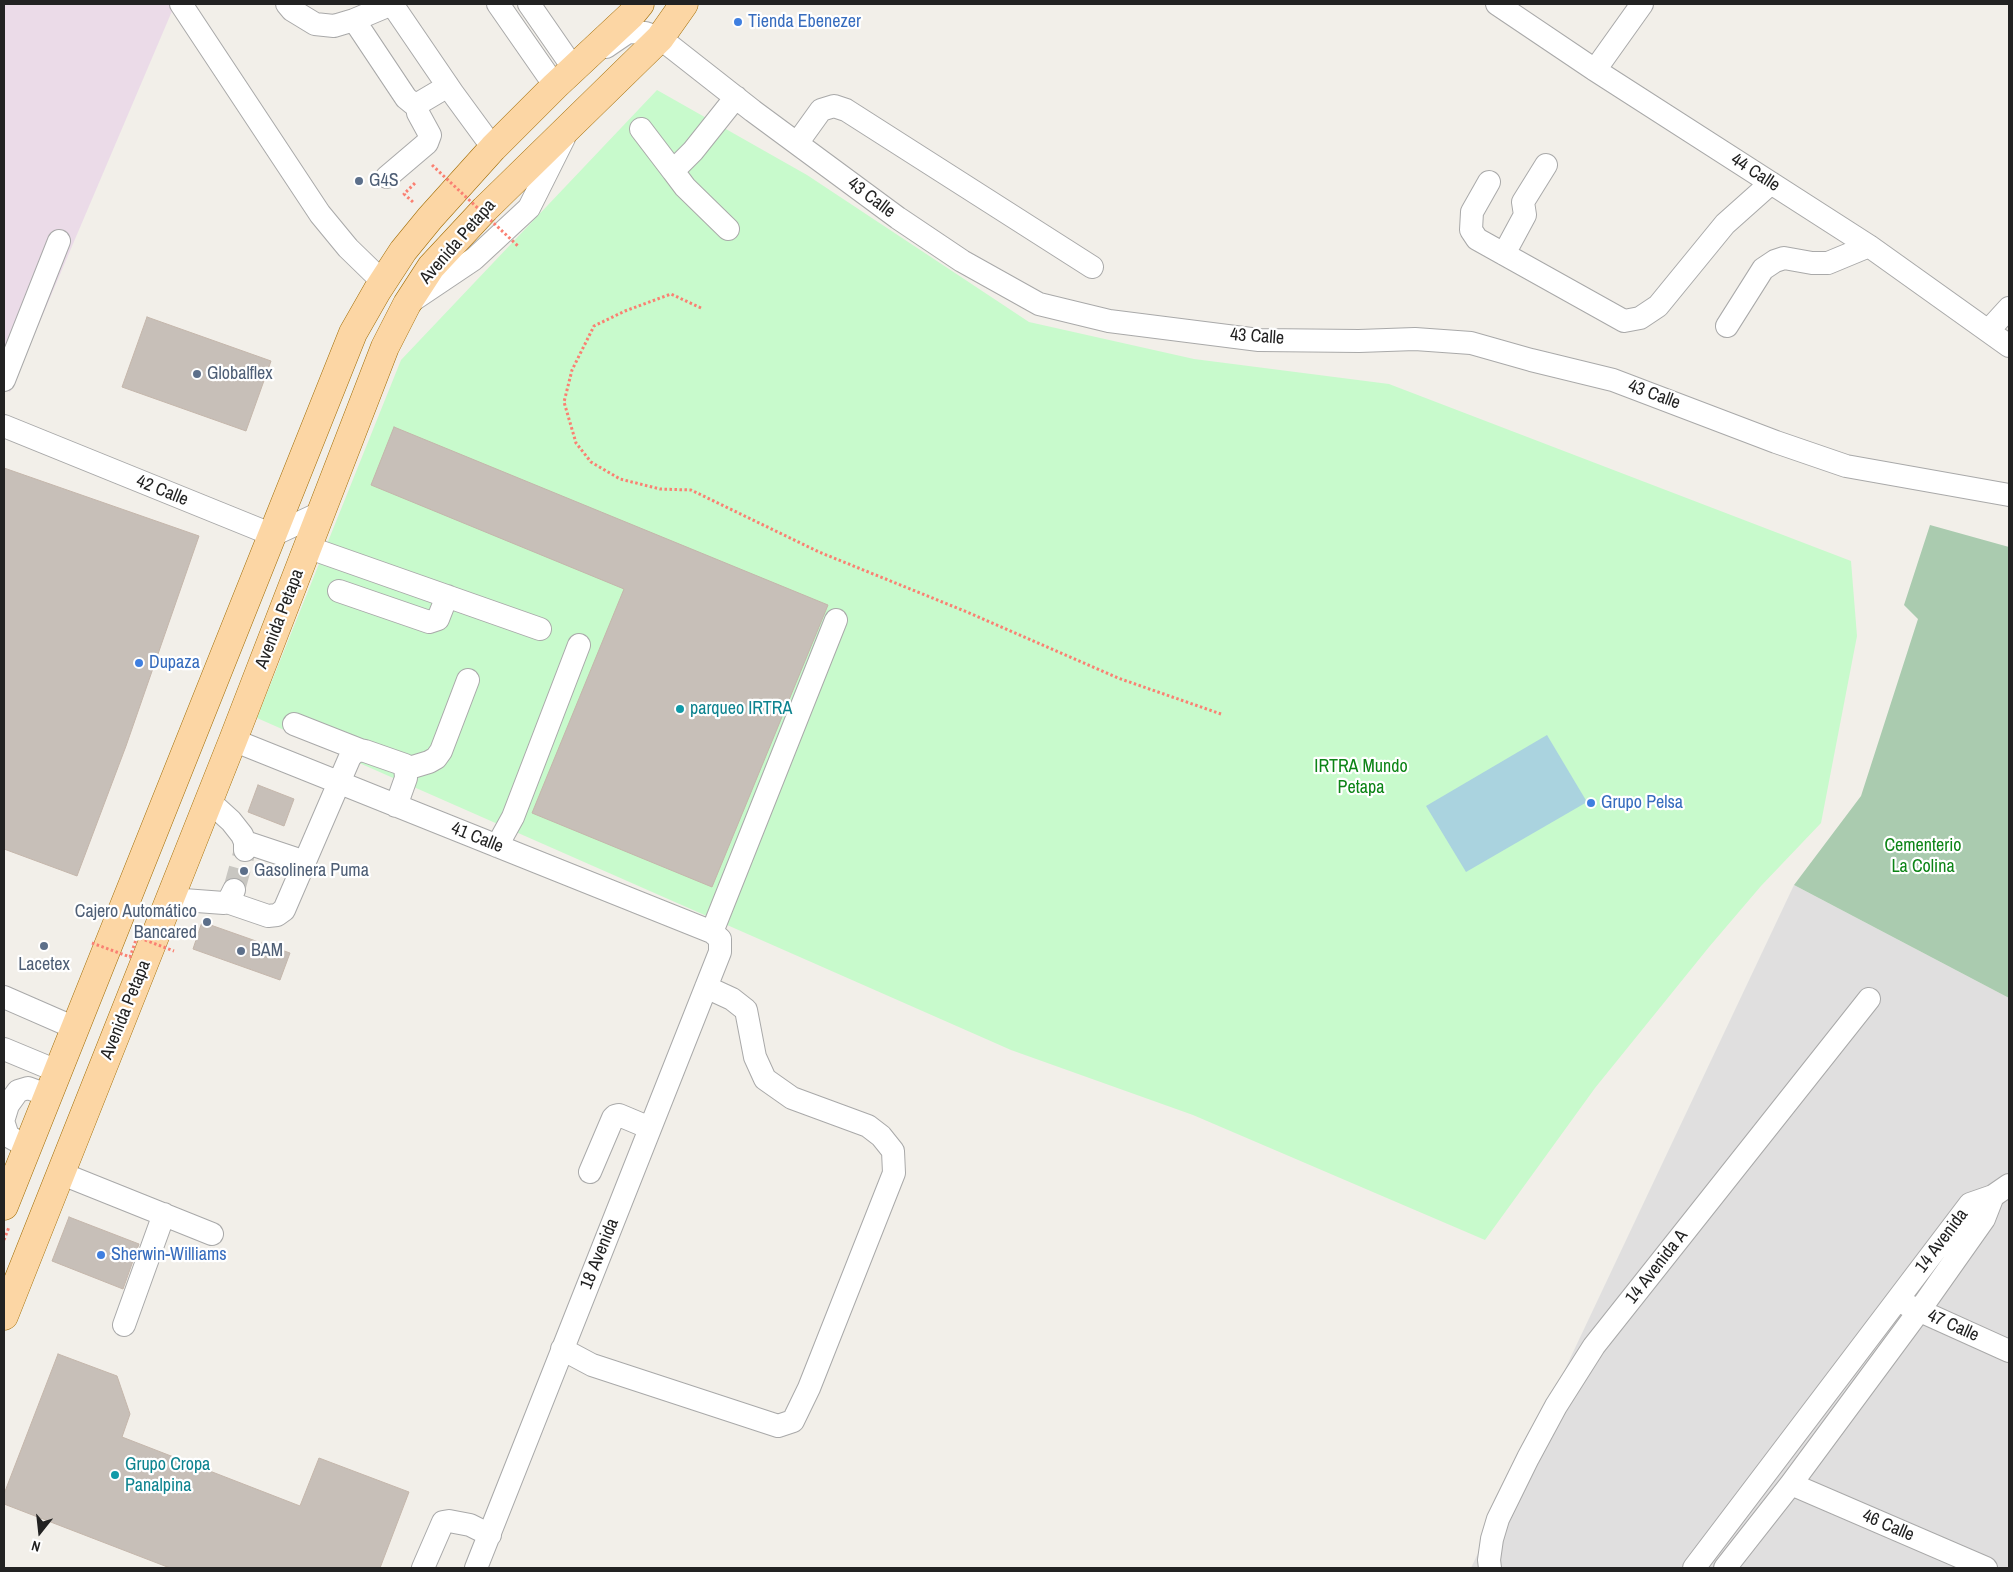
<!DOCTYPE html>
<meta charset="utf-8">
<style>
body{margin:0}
#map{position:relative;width:2013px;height:1572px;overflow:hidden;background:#f2efe9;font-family:"Archivo Narrow",sans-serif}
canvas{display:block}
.frame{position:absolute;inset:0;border:5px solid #222;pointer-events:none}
.north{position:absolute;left:15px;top:1507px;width:50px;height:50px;-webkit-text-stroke:4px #fff;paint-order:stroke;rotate:196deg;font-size:14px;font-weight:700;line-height:20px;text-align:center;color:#222}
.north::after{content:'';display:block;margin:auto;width:18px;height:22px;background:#222;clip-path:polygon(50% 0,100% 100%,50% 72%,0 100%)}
</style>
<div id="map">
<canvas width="2013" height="1572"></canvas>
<div class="frame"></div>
<div class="north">N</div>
</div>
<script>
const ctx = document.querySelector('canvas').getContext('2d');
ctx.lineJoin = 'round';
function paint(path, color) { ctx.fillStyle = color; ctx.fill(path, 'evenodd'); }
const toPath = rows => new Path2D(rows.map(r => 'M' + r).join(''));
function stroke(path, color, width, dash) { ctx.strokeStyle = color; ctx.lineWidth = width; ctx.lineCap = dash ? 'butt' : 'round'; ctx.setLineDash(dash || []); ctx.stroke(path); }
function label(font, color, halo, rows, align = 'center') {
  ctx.font = font + ' "Archivo Narrow",sans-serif'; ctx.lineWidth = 4.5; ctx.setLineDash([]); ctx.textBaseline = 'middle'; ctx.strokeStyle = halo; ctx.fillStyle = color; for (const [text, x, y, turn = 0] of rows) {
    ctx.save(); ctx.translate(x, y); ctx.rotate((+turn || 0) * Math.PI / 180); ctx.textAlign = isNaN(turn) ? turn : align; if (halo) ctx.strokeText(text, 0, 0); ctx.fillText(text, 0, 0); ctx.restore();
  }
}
paint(toPath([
 [1794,885,2009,998,2009,1568,1471,1568]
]), '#e0dfdf');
paint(toPath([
 [4,4,175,4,10,392,4,389]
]), '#ebdbe8');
paint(toPath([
 [1930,525,2009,547,2009,998,1794,885,1861,796,1918,619,1904,605]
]), '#aacbaf');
paint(toPath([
 [657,90,807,175,1029,322,1194,359,1389,384,1851,561,1857,636,1821,823,1761,886,1709,947,1595,1088,1485,1240,1193,1115,1011,1050,257,718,401,360]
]), '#c8facc');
paint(toPath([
 [1547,735,1587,802,1466,872,1426,806]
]), '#aad3df');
const building = toPath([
 [147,317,271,361,246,431,122,387,147,317],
 [394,427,828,605,712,887,532,813,624,589,371,485,394,427],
 [4,468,199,536,126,746,77,876,4,849,4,468],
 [258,785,294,799,284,826,248,812,258,785],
 [202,922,290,953,280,980,193,949,202,922],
 [69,1217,139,1244,123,1289,52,1261,69,1217],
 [58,1354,117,1376,130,1414,122,1437,300,1506,319,1458,409,1492,380,1568,170,1568,4,1504,4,1494,58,1354]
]);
paint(building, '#c7bfb8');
stroke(building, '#c4b6ab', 1);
stroke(toPath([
 [234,890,245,850]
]), '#c8c6c1', 22, [22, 11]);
const minor = toPath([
 [181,4,320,214,348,248,383,282],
 [287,4,292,10,315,24,334,26,354,20,392,4],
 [392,4,452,92,493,148],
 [498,4,555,86],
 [529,4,574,69],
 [1497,4,1595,70,1869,246,2009,346],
 [354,20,406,98,417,107],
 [606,47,628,32,645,33,660,38,753,111,898,218,962,261,1039,304,1109,321,1259,340,1359,341,1415,339,1471,343,1531,360,1613,380,1776,442,1846,466,2009,495],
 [1595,70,1642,4],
 [641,129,673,171],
 [798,142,821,110,834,106,846,110,1092,267],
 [387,177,427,143,430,135,418,113,417,107,421,102,448,86],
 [1489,182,1472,212,1471,230,1477,239,1624,321,1640,318,1658,306,1725,224,1771,183],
 [728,229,685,187,673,171,693,151,736,97],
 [1504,254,1525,215,1523,202,1546,165],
 [410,302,474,259,529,208,564,138],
 [1727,326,1763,269,1775,261,1784,258,1812,263,1828,263,1869,246],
 [1988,331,2009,308],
 [4,380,59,241],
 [4,426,273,535,320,513],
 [307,547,540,629],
 [339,591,429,622,438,619,447,596],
 [294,724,360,750],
 [233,740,712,932,720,939,720,952,476,1568],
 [406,769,429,762,436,758,441,751,468,680],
 [209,801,231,821,242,835,245,842,245,850],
 [245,842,305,862],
 [497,846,513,817,579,645],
 [170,899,224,903,229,900,234,890],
 [227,902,268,916,277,915,284,910,350,757,354,753,360,750,365,751,405,765,406,778,396,806],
 [712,932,836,620],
 [4,997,75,1028],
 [4,1049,57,1071],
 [4,1118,8,1105,18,1091,28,1088,47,1095],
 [4,1124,8,1136,26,1146],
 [590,1172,613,1118,615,1116,619,1115,650,1128],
 [60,1173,212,1234],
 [1907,1305,2009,1351],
 [124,1325,164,1214],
 [562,1349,592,1365,778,1426,793,1421,809,1388,894,1173,893,1151,881,1136,868,1126,792,1098,765,1079,755,1057,746,1010,732,999,706,987],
 [1791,1484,1986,1568],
 [423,1568,443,1522,449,1521,470,1525,490,1535],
 [1490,1568,1489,1560,1492,1539,1498,1519,1528,1458,1556,1406,1594,1346,1869,999],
 [1694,1568,1970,1204,1993,1196,2009,1185],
 [1725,1568,1791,1484,1919,1311,1984,1219,1993,1196]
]);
const major = toPath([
 [4,1206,353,333,377,291,403,251,430,218,493,148,555,86,631,15,640,4],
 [4,1316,233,740,385,347,407,304,431,267,485,209,660,38,684,4]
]);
stroke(minor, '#a9a9a9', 24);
stroke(major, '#a06b00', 29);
stroke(toPath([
 [413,202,404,194,416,182],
 [701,308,671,294,625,311,594,326,572,370,564,402,576,443,591,462,620,479,660,489,691,490,819,552,967,612,1118,678,1221,714],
 [4,1240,9,1227]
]), '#fa8072', 3, [2.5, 2.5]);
stroke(minor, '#fff', 22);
stroke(major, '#fcd6a4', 28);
stroke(toPath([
 [432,165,518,246],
 [92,943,130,957,137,937,174,951]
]), '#fa8072', 3, [2.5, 2.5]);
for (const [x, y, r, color] of [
 [738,22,5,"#3f7fe0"],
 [359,181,5,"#5c6f8a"],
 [197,374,5,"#5c6f8a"],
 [139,663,5,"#3f7fe0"],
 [680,709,5,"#0f9aa8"],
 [1591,803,5,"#3f7fe0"],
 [244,871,5,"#5c6f8a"],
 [207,922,5,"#5c6f8a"],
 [44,946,5,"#5c6f8a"],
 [241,951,5,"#5c6f8a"],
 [101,1255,5,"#3f7fe0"],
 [115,1475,5,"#0f9aa8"]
]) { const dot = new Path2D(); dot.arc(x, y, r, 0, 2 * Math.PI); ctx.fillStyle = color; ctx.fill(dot); stroke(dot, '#fff', 2); }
label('18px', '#366cbe', '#fff', [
 ["Tienda Ebenezer",748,22],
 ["Dupaza",149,663],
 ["Grupo Pelsa",1601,803],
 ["Sherwin-Williams",111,1255]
], 'left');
label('18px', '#222', '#fff', [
 ["44 Calle",1755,173,33],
 ["43 Calle",871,198,37],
 ["Avenida Petapa",458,242,-49],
 ["43 Calle",1257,337,4],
 ["43 Calle",1654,395,20],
 ["42 Calle",162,491,22],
 ["Avenida Petapa",280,619,-69],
 ["41 Calle",477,838,22],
 ["Avenida Petapa",126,1010,-68],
 ["14 Avenida",1942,1241,-53],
 ["18 Avenida",600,1254,-68],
 ["14 Avenida A",1657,1267,-52],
 ["47 Calle",1953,1326,24],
 ["46 Calle",1888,1526,23]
]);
label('18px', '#4e5e75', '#fff', [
 ["G4S",369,181],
 ["Globalflex",207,374],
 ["Gasolinera Puma",254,871],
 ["Cajero Automático",197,912,"right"],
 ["Bancared",197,933,"right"],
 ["BAM",251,951],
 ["Lacetex",44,965,"center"]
], 'left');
label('18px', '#0d838f', '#fff', [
 ["parqueo IRTRA",690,709],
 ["Grupo Cropa",125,1465],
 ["Panalpina",125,1486]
], 'left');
label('18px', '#0c8416', '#fff', [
 ["IRTRA Mundo",1361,767],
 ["Petapa",1361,788],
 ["Cementerio",1923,846],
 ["La Colina",1923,867]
]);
</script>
